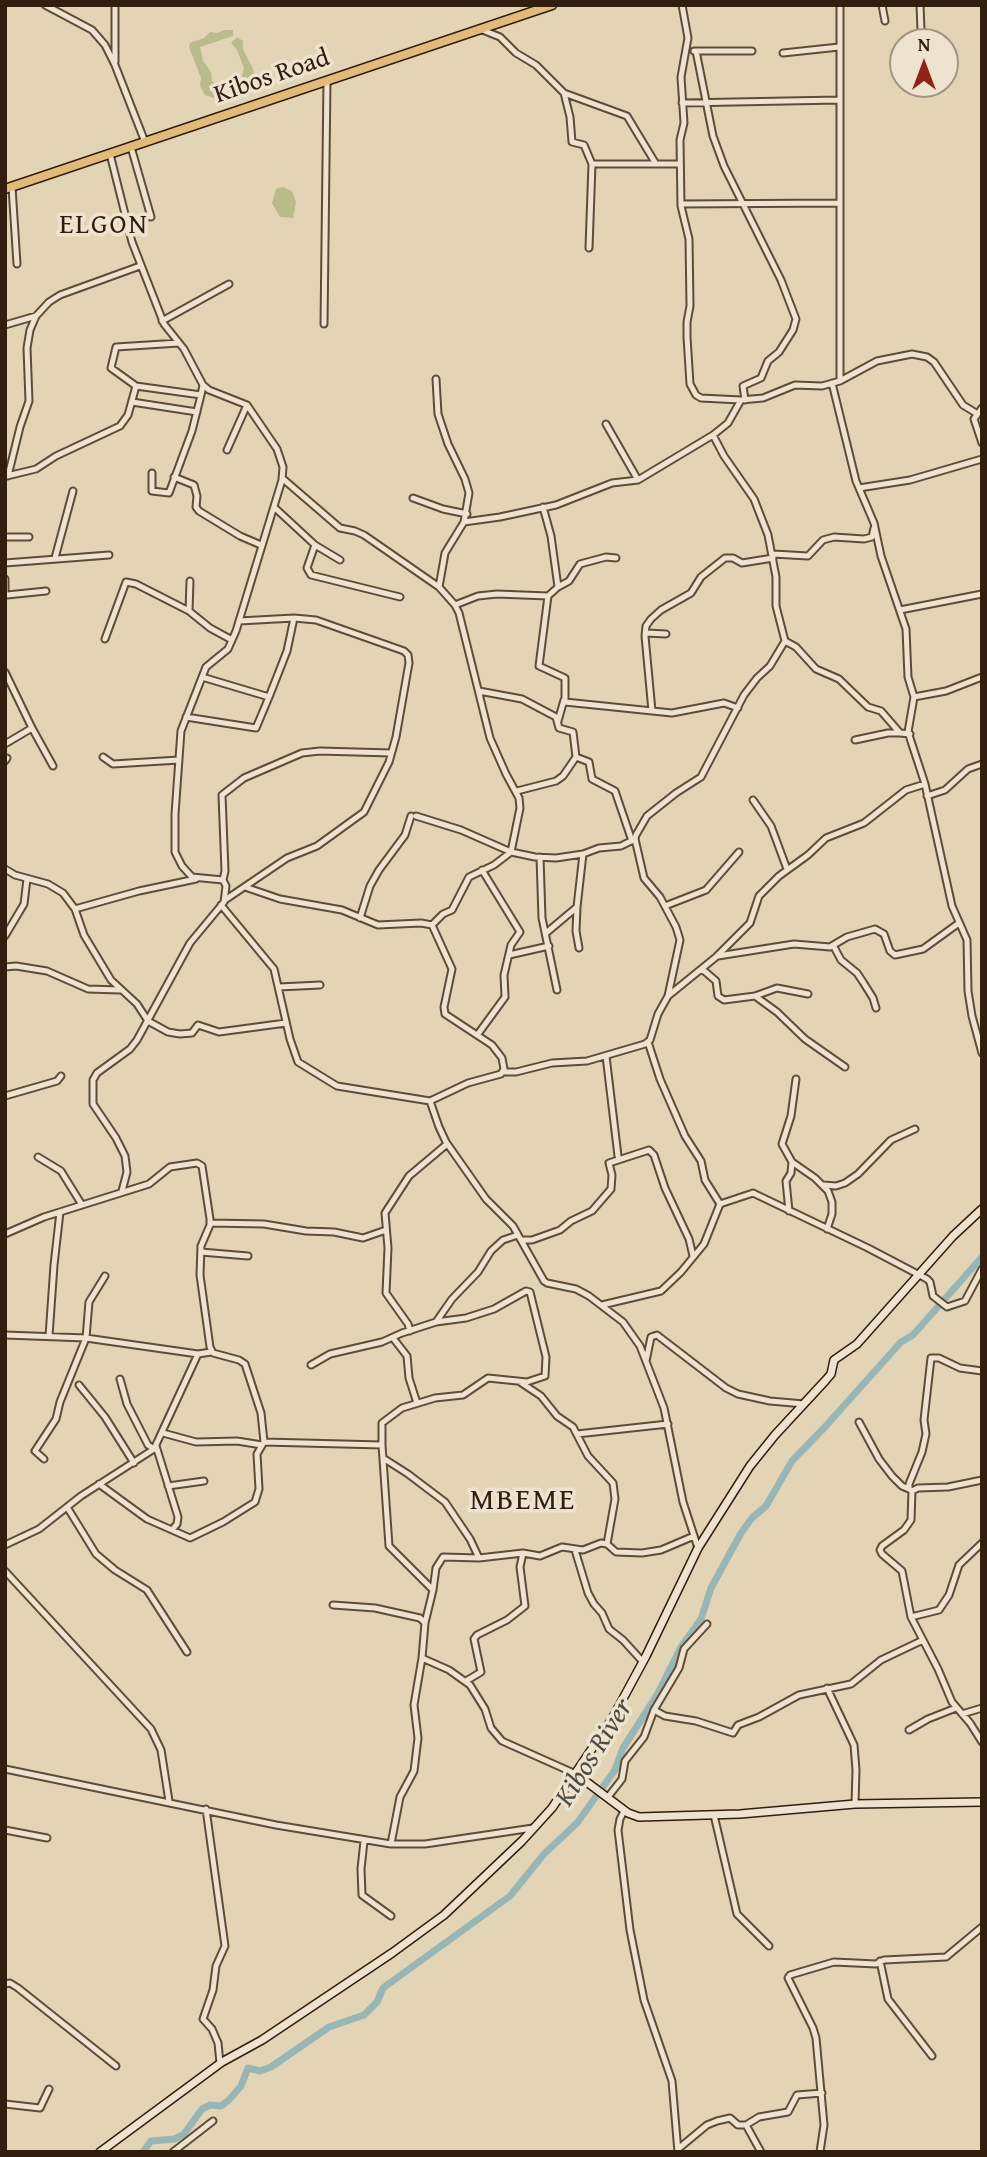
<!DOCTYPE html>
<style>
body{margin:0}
#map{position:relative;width:987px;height:2157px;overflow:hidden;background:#e3d4b5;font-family:"Gentium Book Plus",serif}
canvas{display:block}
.frame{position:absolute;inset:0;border:7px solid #311e0f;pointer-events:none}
.north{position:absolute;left:889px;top:28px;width:70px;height:70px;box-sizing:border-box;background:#ede3cf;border:2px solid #a29482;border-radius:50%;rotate:0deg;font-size:19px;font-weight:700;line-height:28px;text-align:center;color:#311e0f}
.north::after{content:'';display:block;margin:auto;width:24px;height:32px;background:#8f2418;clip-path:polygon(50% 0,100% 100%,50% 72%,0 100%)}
</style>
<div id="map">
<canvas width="987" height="2157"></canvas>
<div class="frame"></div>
<div class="north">N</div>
</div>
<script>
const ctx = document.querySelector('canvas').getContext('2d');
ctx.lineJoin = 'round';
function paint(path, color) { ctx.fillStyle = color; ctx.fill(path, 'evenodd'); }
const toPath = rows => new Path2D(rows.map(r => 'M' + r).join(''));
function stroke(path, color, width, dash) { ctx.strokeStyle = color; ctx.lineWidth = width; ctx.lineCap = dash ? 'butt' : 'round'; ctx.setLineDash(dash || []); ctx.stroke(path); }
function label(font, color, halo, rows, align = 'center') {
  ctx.font = font + ' "Gentium Book Plus",serif'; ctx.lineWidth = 7; ctx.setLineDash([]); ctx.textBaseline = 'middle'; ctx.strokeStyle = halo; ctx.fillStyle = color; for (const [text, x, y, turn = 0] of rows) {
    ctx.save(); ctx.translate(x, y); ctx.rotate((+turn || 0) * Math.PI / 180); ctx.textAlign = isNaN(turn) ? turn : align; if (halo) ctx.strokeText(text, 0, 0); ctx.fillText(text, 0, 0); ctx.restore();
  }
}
paint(toPath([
 [225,30,233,30,233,36,200,47,203,61,211,72,212,81,219,89,214,98,205,95,200,86,201,78,189,47,190,43,204,38,210,32,217,33],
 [237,37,243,41,243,49,253,69,255,80,250,84,242,76,244,68,237,50,231,43],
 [283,187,292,191,296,202,293,218,280,217,272,203,276,189]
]), '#b9bb8a');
stroke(toPath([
 [143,2152,151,2141,175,2139,184,2134,202,2109,210,2105,221,2106,229,2100,241,2086,248,2068,260,2071,271,2067,329,2027,364,2015,377,2002,383,1988,510,1896,544,1854,577,1823,615,1770,623,1748,657,1695,681,1647,701,1619,711,1588,741,1533,752,1518,766,1506,792,1461,824,1428,901,1342,913,1335,982,1257]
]), '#99b6b7', 7);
const street = toPath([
 [45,5,92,30,105,45,115,65,145,142],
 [115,5,115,62],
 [682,5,688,38,681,77,684,123,680,140,681,206,689,239,690,306,687,322,687,337,690,384,696,395,701,398,741,400,763,398,795,385,822,386,840,381,877,361,912,354,927,357,934,362,963,405,976,413],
 [840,5,840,381],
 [882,5,885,21],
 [920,5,921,30],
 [480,29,500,37,516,53,536,65,564,93,627,116,656,164,680,164],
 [694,51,752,51],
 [696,51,713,136,724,166,781,280,796,319,793,330,779,352,768,361,761,378,743,386,745,400],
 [783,53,839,47],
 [564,93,570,117,572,142,584,145,592,164,589,248],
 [682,103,839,100],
 [131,147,151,217],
 [110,154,132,242,164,324,184,349,203,385,209,390,247,405,277,449,283,467,282,480,236,631,228,649,206,667,181,731,175,814,175,852,182,866,192,877,223,880],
 [592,164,656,164],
 [12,187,17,264],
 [681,204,839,203],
 [162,321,229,284],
 [324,324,327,81],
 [5,325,36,316],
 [179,343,116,347,111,368,136,386,201,395,203,385],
 [436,379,438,414,448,444,465,479,469,493,464,522,445,553,439,587],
 [832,383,856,481,874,523,881,556,906,629,908,677,914,697,908,732,925,784,952,906,967,940,968,991,972,1016,982,1053],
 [132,402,197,412],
 [982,408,974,419,982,443],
 [606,424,638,480,713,435,728,423,741,400],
 [227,450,247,405],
 [152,473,152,491,169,493,192,431,201,395],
 [7,476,36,469,56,456,120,426,128,415,136,386],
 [8,476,20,427,29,401,27,348,30,330,36,316,49,302,60,295,140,266],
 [174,477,194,485,197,496,196,507,199,511,240,536,261,545],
 [282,478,340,528,355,531,364,535,439,587,455,605,459,613,490,738,506,774,519,798,520,808,511,852,494,865,469,877,452,910,443,914,432,925],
 [859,488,910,480,982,459],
 [413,498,443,509,467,514],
 [274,507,315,545,340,560],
 [543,507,551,536,558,587,548,596,539,666,565,678,565,702,672,713,724,703,738,708],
 [464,522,500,517,556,505,612,483,638,480],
 [5,537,29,537],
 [315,545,307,568,311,575,400,597],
 [773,554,808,556,823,540,834,537,864,539,872,537,874,528],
 [55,558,73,491],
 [5,563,109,555],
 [5,579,5,595],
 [190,581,189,611,210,628,232,640],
 [558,587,569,581,580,564,606,557,616,558],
 [7,595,46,591],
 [455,605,478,596,497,594,548,596],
 [900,610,982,594],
 [646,633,666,634],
 [105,639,126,582,136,584,189,611],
 [785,641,796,647,816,669,839,679,868,707,881,711,900,733,910,734],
 [5,672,32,728,5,744],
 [202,677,269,697,287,651,294,618],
 [479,691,522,699,556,717,559,728,573,732,576,757,563,776,556,781,517,791],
 [914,697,946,691,982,677],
 [652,711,645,636,646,626,651,619,661,610,691,593,701,577,725,558,733,558,742,563,773,558],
 [186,717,256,728,269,697],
 [558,721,564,700],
 [32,728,53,766],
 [855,740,888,733,900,733],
 [103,757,113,764,179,760],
 [576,757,589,762,592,779,615,791,632,841],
 [5,761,7,758],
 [927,796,945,790,968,769,982,764],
 [753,800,771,826,787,869],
 [416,816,461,830,511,852,535,857,556,858,583,854,599,848,621,846,635,839],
 [540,857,542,918,557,990],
 [5,869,15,875,48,884,63,893,75,909,84,935,111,980,137,1004,148,1021,168,1032,180,1034,192,1033,198,1025,219,1032,286,1023],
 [245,887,280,899,342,910,378,925,421,923,432,925,452,969,444,1007,445,1014,492,1045,502,1058,504,1069,501,1074,468,1083,430,1101,439,1127,446,1142,486,1199,513,1226,544,1281,547,1283,576,1289,589,1296,623,1322,640,1346,664,1408,683,1502,698,1548],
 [225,900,287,858,317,846,364,812,389,762,396,737,409,663,408,655,404,651,316,620,294,618,239,621],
 [221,905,274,969,290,1039,298,1062,337,1086,430,1101],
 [665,906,706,890,739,852],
 [577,907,576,931,579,948],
 [75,909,139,891,196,879],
 [360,918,370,886,379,870,405,835,411,816],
 [546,933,577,907,583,854],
 [5,936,24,904,27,879],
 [833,945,841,960,857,973,863,982,873,998,876,1008],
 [509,955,549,946],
 [718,956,794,944,830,947,847,937,875,929,884,934,890,951,895,955,923,949,959,923],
 [5,967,16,966,47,971,88,989,120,990],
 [702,969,716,981,718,996,724,1000,755,996,777,988,808,994],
 [279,987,320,985],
 [668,996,716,957,750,923,759,896,779,876,808,855,826,838,864,823,906,790,925,784],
 [755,996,777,1012,805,1039,845,1067],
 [478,1034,505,997,504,975,511,945,520,932,482,870],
 [648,1042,660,1079,685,1136,701,1161,705,1180,720,1204],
 [606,1056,618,1156],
 [504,1072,516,1072,552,1063,587,1061,645,1044,650,1040,658,1014,668,996,680,940,676,927,660,897,644,878,635,839,636,835,647,816,676,793,701,777,744,695,757,678,770,666,785,641,776,606,776,577,768,535,754,499,724,456,713,435],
 [5,1096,57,1081,61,1076],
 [38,1157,61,1171,82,1205],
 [792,1162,815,1178,828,1191,832,1202,832,1214,827,1229],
 [823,1185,836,1186,845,1183,858,1174,891,1140,915,1129],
 [122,1191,127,1172,125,1156,116,1138,93,1104,93,1080,97,1073,130,1049,137,1040,190,943,224,902,226,886,223,880,225,871,222,795,244,778,302,753,320,751,391,753],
 [789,1211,786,1181,791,1173,792,1162,782,1144,791,1116,796,1079],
 [210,1223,264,1224,306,1231,334,1232,363,1238,386,1230],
 [5,1234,44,1217,149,1184,170,1167,197,1163,202,1166,210,1219,210,1225,201,1246,200,1275,210,1347,213,1353,239,1360,245,1364,261,1413,264,1442,382,1445,389,1546,433,1590,425,1623,422,1658,449,1670,470,1685,485,1709,491,1728,502,1741,576,1774],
 [521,1240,532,1240,560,1230,571,1221,592,1211,611,1189,612,1175,609,1163,649,1150,654,1155,665,1188,689,1239,693,1256],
 [201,1252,248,1256],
 [602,1305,661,1291,681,1272,704,1244,720,1204,753,1193,868,1248,927,1279,930,1282,933,1296,947,1307,965,1301,982,1269],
 [436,1322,452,1299,478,1272,491,1251,503,1240,518,1235],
 [410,1331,408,1324,386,1293,388,1248,385,1213,409,1176,447,1144],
 [5,1335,86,1338,198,1354,211,1352],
 [49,1336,54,1265,60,1212],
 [393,1338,407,1356,409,1378,417,1403],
 [646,1361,651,1337,657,1335,726,1388,738,1394,770,1401,804,1404],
 [311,1365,330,1354,382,1342,402,1333,436,1322,466,1318,494,1309,526,1291,530,1292,546,1357,545,1376,527,1382,488,1378,463,1395,435,1398,402,1408,382,1423,382,1445],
 [982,1371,960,1368,939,1358,931,1358,924,1420,926,1434,922,1452,909,1484,909,1489,912,1491,911,1520,904,1530,882,1546,880,1550,882,1554,902,1571,911,1617,938,1669,952,1702,970,1723,982,1742],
 [120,1379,127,1404,148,1445,154,1449],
 [520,1382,541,1396,557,1416,573,1427,588,1456,613,1483,615,1499,607,1544],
 [79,1385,105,1417,134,1463],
 [859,1422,879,1459,892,1476,902,1486,909,1489],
 [163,1433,196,1442,237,1441,262,1445],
 [577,1434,668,1424],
 [383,1458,408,1474,445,1502,470,1539,479,1558],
 [44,1459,35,1451,56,1419,60,1402,86,1338,89,1302,105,1276],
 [99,1484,147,1519,172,1530,177,1524,178,1517,156,1446],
 [168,1486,204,1481],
 [912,1491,918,1488,948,1487,982,1480],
 [67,1507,96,1554,115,1570,147,1590,187,1652],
 [172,1530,190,1538,223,1522,255,1502,259,1489,257,1454,264,1442],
 [5,1545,39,1529,81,1496,154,1449,198,1354],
 [575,1550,588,1593,594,1604,602,1613,609,1629,623,1640,643,1662],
 [5,1571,151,1729,161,1750,169,1801],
 [433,1590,436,1568,443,1557,479,1558,523,1553,540,1556,562,1547,583,1550,601,1543,607,1544,616,1552,642,1553,661,1550,694,1536],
 [333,1605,375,1608,420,1618,425,1623],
 [911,1617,939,1610,949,1595,959,1565,982,1543],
 [466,1681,481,1672,474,1639,477,1635,507,1620,525,1606,520,1567,523,1553],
 [827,1688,854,1745,856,1770,855,1804],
 [654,1710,665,1716,696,1721,733,1733,738,1725,759,1717,799,1695,851,1684,881,1660,923,1640],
 [962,1714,982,1708],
 [909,1730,928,1719,956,1708],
 [5,1769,276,1825,391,1844,425,1844,533,1828],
 [608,1797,622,1779,625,1761,644,1737,654,1710,679,1668,684,1649,707,1624],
 [206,1809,225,1946,216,1966,213,1990,203,2019,212,2029,218,2043,220,2063],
 [624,1811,620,1819,618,1830,630,1930,644,2000,672,2081,678,2152],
 [714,1815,737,1914,769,1946],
 [5,1830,47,1838],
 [364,1841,361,1869,362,1895,391,1916],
 [391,1844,400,1797,414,1771,418,1738,414,1705,422,1658],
 [880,1961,888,1999,932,2056],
 [5,1984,10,1983,18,1988,116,2066],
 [5,2104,40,2108,49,2089],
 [746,2125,761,2152],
 [678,2149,707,2125,717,2121,730,2118,738,2125,746,2125,759,2117,788,2112,797,2095,822,2093],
 [173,2152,213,2121],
 [820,2152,824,2125,816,2038,813,2028,788,1978,790,1975,834,1962,876,1964,884,1960,946,1957,982,1927]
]);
const secondary = toPath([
 [576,1774,628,1813,639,1817,740,1814,855,1804,982,1802],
 [100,2152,222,2062,262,2040,392,1953,444,1915,522,1841,552,1808,612,1719,646,1656,698,1548,750,1466,775,1435,825,1381,831,1374,834,1360,857,1344,953,1236,982,1209]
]);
const primary = toPath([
 [5,189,552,5]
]);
stroke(street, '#5e4c38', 9);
stroke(secondary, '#311e0f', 10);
stroke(primary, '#311e0f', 11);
stroke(street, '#ede3cf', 5);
stroke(secondary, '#ede3cf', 7);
stroke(primary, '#e2ba7a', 8);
label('26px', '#311e0f', '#ede3cf', [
 ["Kibos Road",272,77,-19]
]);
ctx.letterSpacing = '2px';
label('28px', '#311e0f', '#ede3cf', [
 ["ELGON",104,226]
]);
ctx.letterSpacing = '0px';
label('italic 28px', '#504c41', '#ede3cf', [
 ["Kibos River",595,1753,-58]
]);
ctx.letterSpacing = '2px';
label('30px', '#311e0f', '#ede3cf', [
 ["MBEME",523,1501]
]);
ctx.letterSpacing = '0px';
</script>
